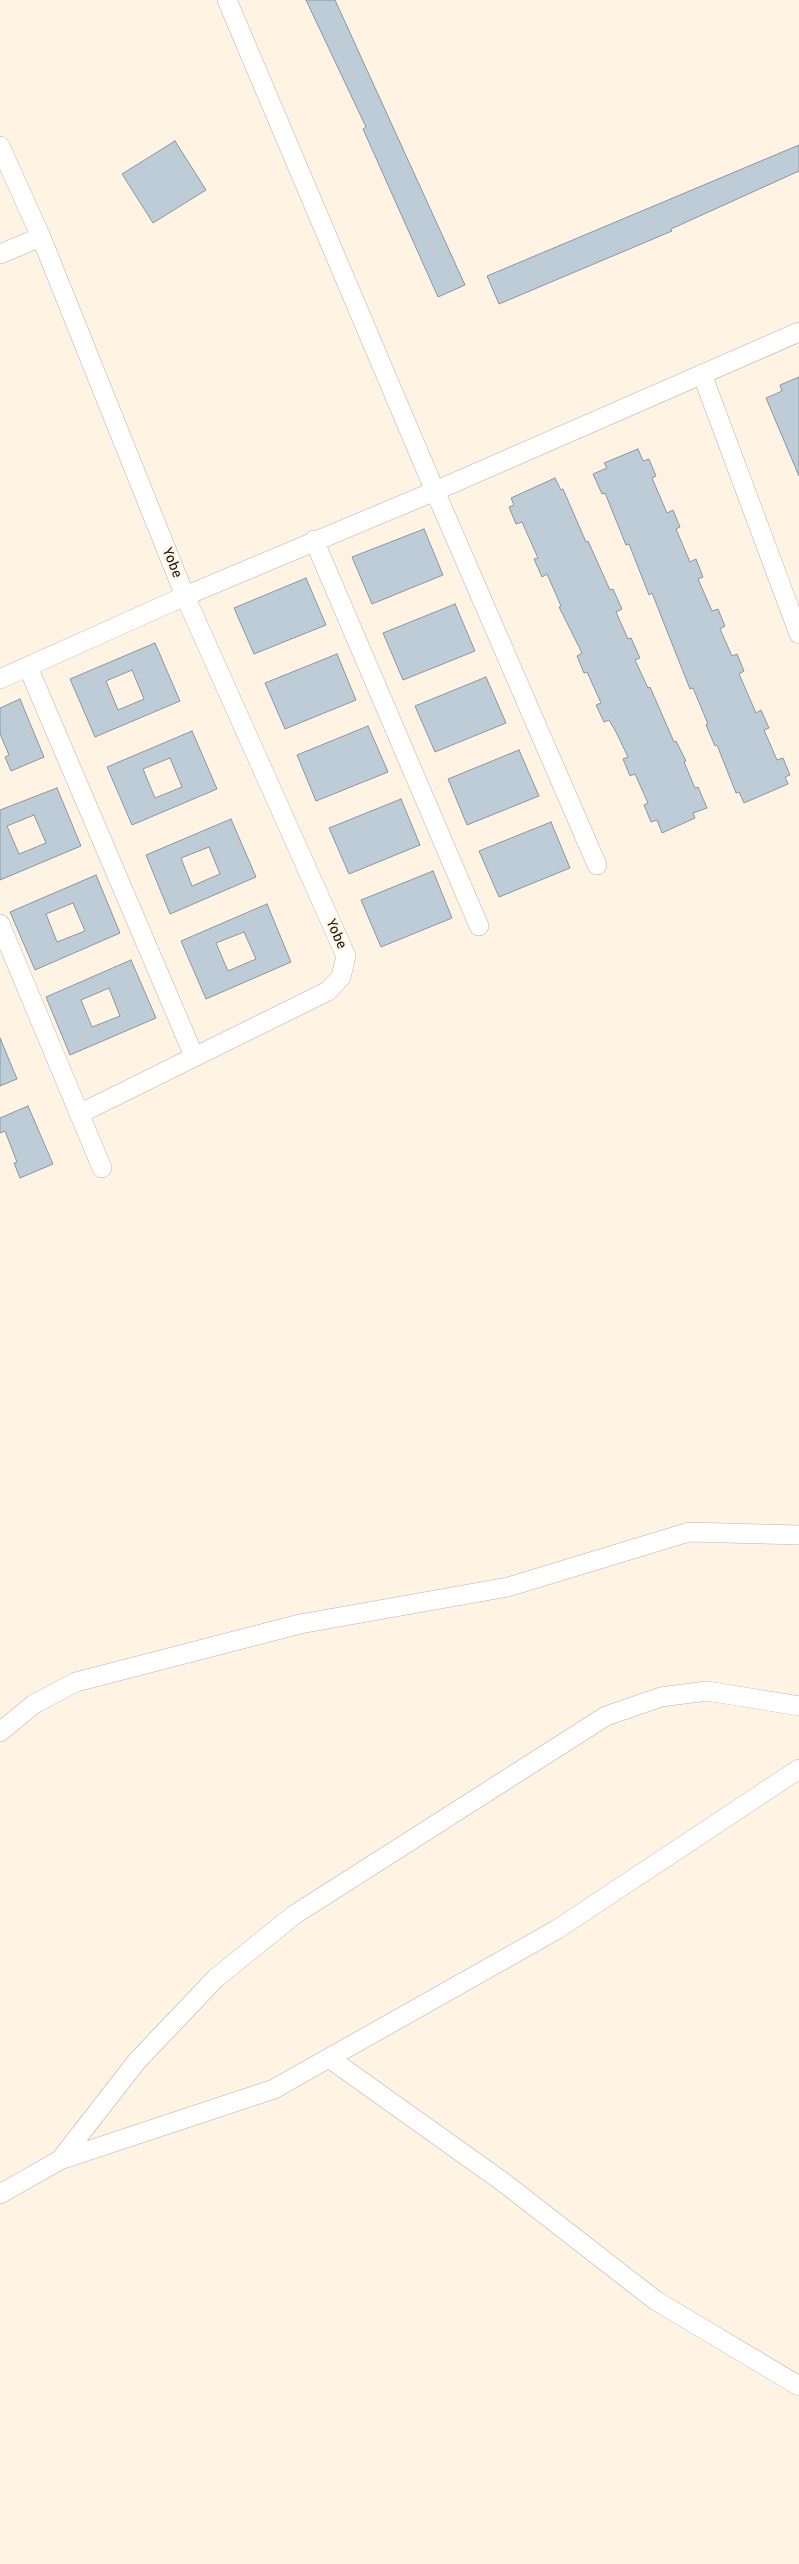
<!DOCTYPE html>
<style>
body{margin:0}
canvas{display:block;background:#fff3e4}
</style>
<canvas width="799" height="2564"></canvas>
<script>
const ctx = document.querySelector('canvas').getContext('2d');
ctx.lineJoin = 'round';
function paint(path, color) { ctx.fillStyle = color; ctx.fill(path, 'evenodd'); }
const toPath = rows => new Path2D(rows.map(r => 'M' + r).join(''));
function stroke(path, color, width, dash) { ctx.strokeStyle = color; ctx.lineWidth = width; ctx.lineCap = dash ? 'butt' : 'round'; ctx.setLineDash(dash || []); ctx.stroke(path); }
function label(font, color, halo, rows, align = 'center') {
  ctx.font = font + ' "Fira Sans",sans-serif'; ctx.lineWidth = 4.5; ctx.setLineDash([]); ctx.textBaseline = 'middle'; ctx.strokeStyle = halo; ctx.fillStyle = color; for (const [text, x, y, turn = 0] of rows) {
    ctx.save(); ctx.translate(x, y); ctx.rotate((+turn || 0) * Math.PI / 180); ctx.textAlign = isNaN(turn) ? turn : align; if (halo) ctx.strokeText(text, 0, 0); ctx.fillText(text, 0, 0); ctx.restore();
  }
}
const building = toPath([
 [306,0,335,0,465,285,438,297,363,129,366,127,306,0],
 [175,141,206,190,153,223,122,174,175,141],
 [799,145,799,171,671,229,672,231,499,304,487,276,799,145],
 [799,377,799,476,766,398,782,391,780,385,799,377],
 [638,449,643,461,649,459,656,476,652,478,667,513,673,510,680,527,676,529,690,562,696,559,703,577,698,579,712,611,718,609,725,626,720,629,732,656,737,654,744,671,739,674,756,713,761,710,769,728,764,730,777,760,783,758,790,775,785,777,788,784,744,803,739,792,736,793,717,745,715,746,706,725,708,724,693,688,690,689,652,593,649,595,629,544,626,545,605,493,602,494,593,474,607,468,604,463,638,449],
 [555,478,561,490,563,489,586,542,588,541,610,590,613,589,622,609,616,612,628,639,631,638,640,658,635,660,648,688,650,687,674,742,676,741,686,761,684,762,695,788,698,787,707,808,693,813,695,818,662,833,657,820,651,822,644,805,648,803,635,774,630,776,623,759,628,757,616,732,609,720,604,722,596,705,601,703,587,672,584,673,577,656,582,653,559,607,561,606,547,574,542,577,534,559,538,558,522,522,516,524,509,507,514,505,511,498,555,478],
 [424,529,443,575,372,604,352,557,424,529],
 [306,578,326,625,254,654,234,608,306,578],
 [455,604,475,651,403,680,383,633,455,604],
 [155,643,180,701,95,737,70,679,155,643],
 [132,670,144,699,118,710,106,681,132,670],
 [337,654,356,700,285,729,265,683,337,654],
 [486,677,506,723,435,752,415,706,486,677],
 [20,699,44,757,11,771,5,757,9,755,0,734,0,708,20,699],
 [368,726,388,772,316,801,297,755,368,726],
 [192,731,217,789,132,825,107,767,192,731],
 [170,758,182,787,155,798,143,769,170,758],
 [519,750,539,796,467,825,448,779,519,750],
 [57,788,81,846,0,880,0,810,57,788],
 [34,815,46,843,19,854,7,826,34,815],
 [401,799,420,845,349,874,329,828,401,799],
 [231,819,256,877,170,914,146,855,231,819],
 [209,847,220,874,192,886,181,858,209,847],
 [551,822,570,868,499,897,479,851,551,822],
 [433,871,452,918,381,947,361,900,433,871],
 [96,875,120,933,35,970,10,912,96,875],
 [73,903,85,931,57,942,46,914,73,903],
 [267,904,291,962,206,999,181,941,267,904],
 [244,932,256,959,228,971,216,943,244,932],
 [131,960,156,1018,70,1055,46,997,131,960],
 [109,988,120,1016,92,1027,81,1000,109,988],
 [0,1038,17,1079,0,1086,0,1038],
 [28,1106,53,1164,20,1178,14,1163,17,1162,5,1131,0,1133,0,1118,28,1106]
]);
paint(building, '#bdccd7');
stroke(building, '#8897a1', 1);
const minor = toPath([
 [227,0,435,491,597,865],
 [0,146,41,237,185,596,346,956,341,977,328,991,79,1114],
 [0,254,41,237],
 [702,374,799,634],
 [314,540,479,926],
 [28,667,194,1056],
 [0,679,185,596,435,491,799,332],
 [0,924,102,1168],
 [0,1732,34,1704,76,1682,300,1624,508,1587,689,1532,799,1535],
 [329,2058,503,2182,655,2300,799,2386],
 [60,2160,137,2061,216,1978,294,1915,606,1716,661,1697,707,1691,799,1706],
 [0,2194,60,2160,274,2089,556,1930,799,1769]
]);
stroke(minor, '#beb2a5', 20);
stroke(minor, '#fff', 19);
label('14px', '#191510', '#fff3e4', [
 ["Yobe",172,563,68],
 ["Yobe",336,934,66]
]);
</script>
